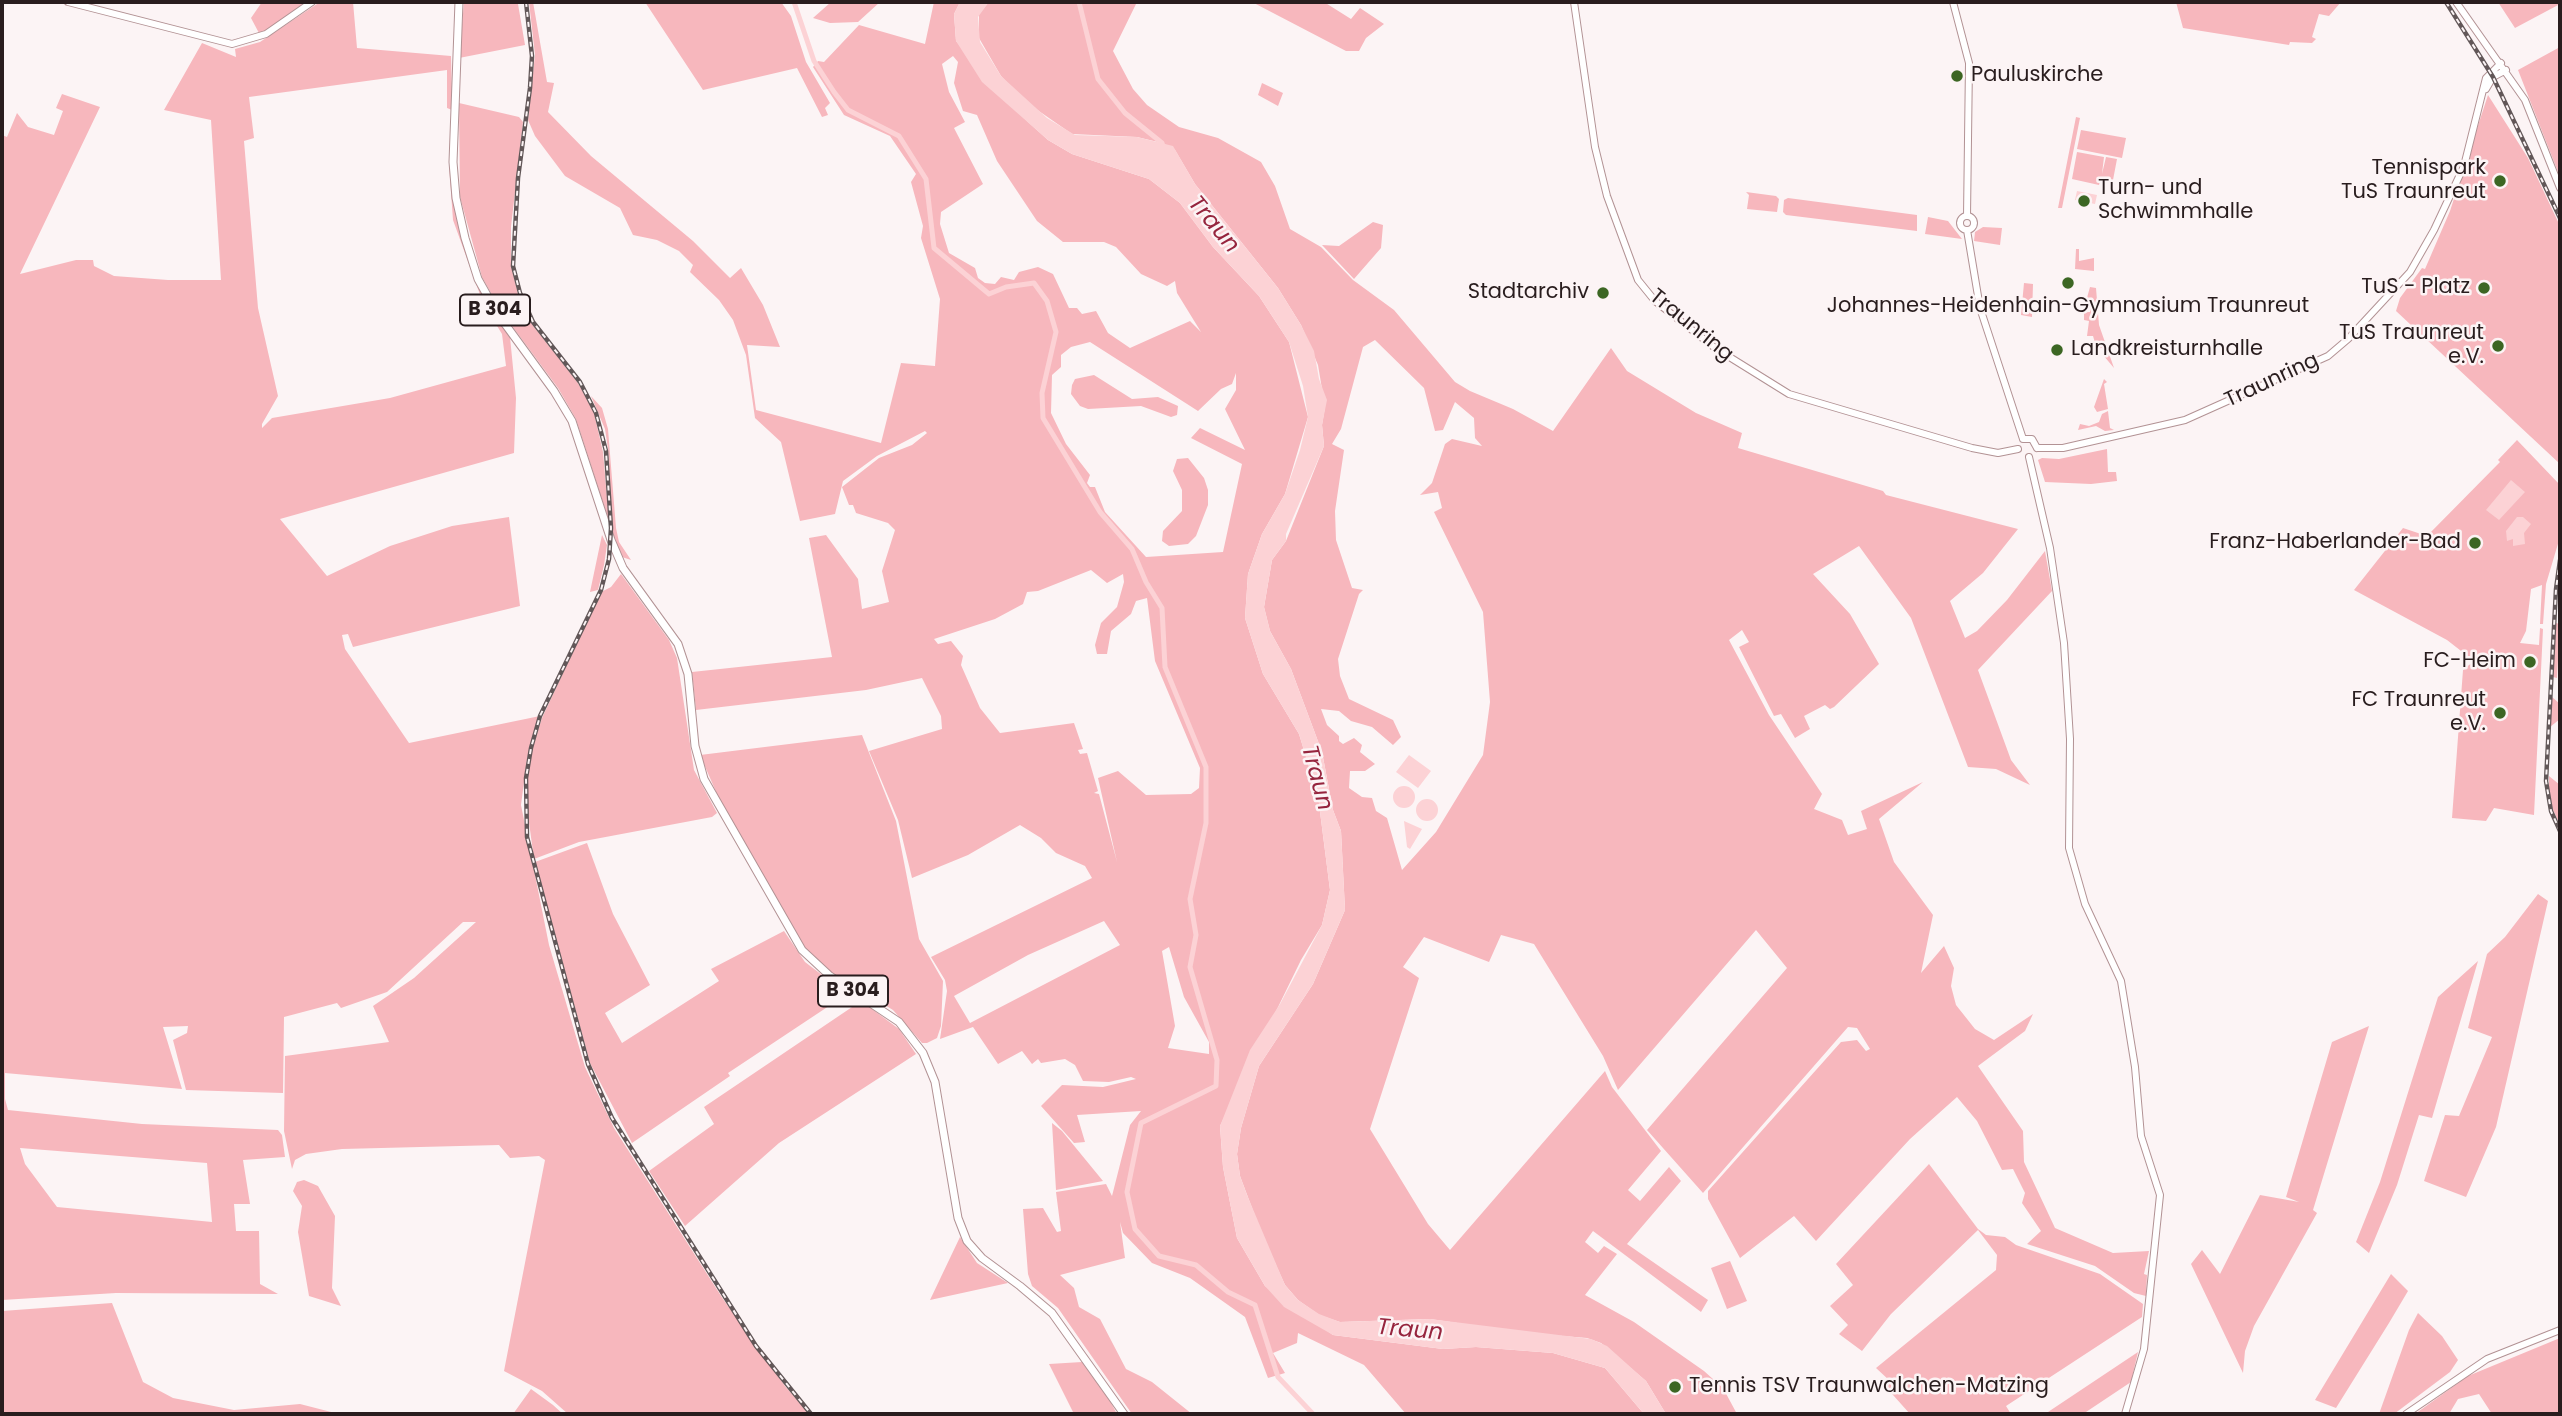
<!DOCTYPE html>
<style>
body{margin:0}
#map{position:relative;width:2562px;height:1416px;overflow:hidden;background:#fcf4f5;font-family:Poppins,sans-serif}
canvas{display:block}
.frame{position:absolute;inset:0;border:4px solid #291d1e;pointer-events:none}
</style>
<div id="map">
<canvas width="2562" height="1416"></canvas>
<div class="frame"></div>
</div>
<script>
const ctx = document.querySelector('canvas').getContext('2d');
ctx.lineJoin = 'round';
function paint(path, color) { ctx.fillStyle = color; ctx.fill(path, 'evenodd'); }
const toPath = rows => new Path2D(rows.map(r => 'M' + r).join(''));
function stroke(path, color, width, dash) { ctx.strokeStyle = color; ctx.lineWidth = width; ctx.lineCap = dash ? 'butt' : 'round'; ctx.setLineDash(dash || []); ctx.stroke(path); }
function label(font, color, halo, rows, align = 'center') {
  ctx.font = font + ' Poppins,sans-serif'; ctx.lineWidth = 5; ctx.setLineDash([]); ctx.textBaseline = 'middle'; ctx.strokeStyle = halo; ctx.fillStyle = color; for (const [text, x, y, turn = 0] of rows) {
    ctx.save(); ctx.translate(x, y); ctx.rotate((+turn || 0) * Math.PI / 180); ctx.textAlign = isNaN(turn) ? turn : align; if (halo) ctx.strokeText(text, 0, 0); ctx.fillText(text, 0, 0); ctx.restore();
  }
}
paint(toPath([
 [262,2,306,2,260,35,251,18],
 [320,2,353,2,357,48,451,56,455,209,494,313,510,337,516,398,514,453,280,519,327,576,390,546,418,537,452,526,509,517,520,606,353,647,348,634,342,635,345,649,409,743,540,716,527,759,521,805,549,945,585,1067,614,1128,723,1299,785,1386,809,1414,568,1414,542,1391,504,1371,545,1160,539,1156,510,1158,499,1145,342,1149,306,1154,295,1160,292,1169,284,1131,285,1056,389,1042,373,1006,414,978,476,922,463,922,387,992,341,1008,337,1003,284,1017,283,1093,186,1090,173,1040,187,1033,188,1026,163,1027,182,1089,5,1073,5,1099,8,1110,142,1124,278,1130,282,1135,285,1157,243,1160,250,1204,234,1204,236,1231,259,1231,260,1284,278,1294,116,1293,2,1300,2,135,7,137,17,113,28,127,54,135,63,111,56,108,62,94,100,107,20,274,76,260,93,260,94,266,114,276,168,280,221,280,211,120,164,110,202,43,236,57,235,49,260,42],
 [447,70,447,108,452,110,449,165,453,220,483,303,502,334,506,366,390,398,272,418,262,428,262,424,278,396,258,308,244,141,254,138,249,97],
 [20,1148,207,1163,212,1222,57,1207,25,1164],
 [464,2,523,2,518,4,525,45,459,58],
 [529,2,533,2,547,82,554,83,548,112,591,156,693,241,730,278,741,268,763,305,780,347,747,345,756,410,881,443,901,363,935,366,940,299,921,238,923,226,911,182,916,174,890,136,844,115,813,67,818,61,824,62,859,25,925,44,934,2,960,2,954,14,956,41,1028,122,1048,140,1072,154,1149,179,1180,203,1213,247,1259,296,1289,342,1308,417,1285,494,1262,534,1248,574,1245,618,1263,674,1299,734,1318,796,1330,890,1322,925,1301,960,1220,1126,1223,1167,1237,1238,1265,1286,1333,1335,1443,1349,1476,1347,1553,1353,1605,1368,1644,1414,1406,1414,1364,1365,1298,1333,1297,1343,1273,1353,1285,1373,1268,1378,1245,1317,1190,1278,1152,1263,1123,1233,1120,1222,1125,1258,1060,1275,1074,1288,1079,1307,1100,1319,1126,1369,1152,1382,1192,1414,1132,1414,1058,1308,1032,1286,1028,1274,1023,1209,1043,1208,1057,1232,1061,1231,1056,1192,1106,1184,1112,1196,1130,1125,1141,1111,1077,1115,1085,1142,1074,1143,1041,1106,1062,1085,1103,1087,1136,1079,1131,1077,1109,1082,1083,1081,1075,1065,1065,1059,1041,1063,1038,1059,1032,1064,1022,1051,998,1064,973,1027,940,1039,947,991,945,980,931,957,1092,878,1085,866,1056,853,1041,838,1020,825,968,855,912,878,898,820,869,751,942,729,941,716,922,678,866,690,696,710,692,672,832,657,809,538,826,535,858,579,862,609,889,602,882,571,895,530,888,523,856,513,853,505,849,505,842,487,879,458,912,445,927,433,925,431,877,456,843,481,835,514,800,521,781,442,755,418,746,355,733,320,719,300,690,272,693,265,679,251,657,240,633,235,620,208,565,176,535,136,528,120,535,55],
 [953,56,958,62,954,83,963,111,977,115,997,161,1037,221,1063,242,1104,242,1116,247,1141,274,1167,286,1175,281,1177,293,1201,332,1190,321,1130,348,1108,333,1096,311,1082,314,1077,308,1069,308,1053,274,1038,267,1019,272,1014,280,1001,277,995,284,985,283,978,278,975,268,949,253,940,224,941,212,983,184,954,128,965,122,949,92,942,64],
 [1090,342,1198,411,1221,389,1232,384,1236,373,1236,390,1225,409,1245,450,1200,428,1191,438,1242,464,1223,552,1146,557,1105,512,1095,487,1090,487,1087,483,1090,475,1066,444,1051,413,1052,375,1061,367,1061,355,1071,347],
 [1091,570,1107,583,1123,574,1124,582,1117,607,1101,623,1095,645,1097,654,1107,654,1111,631,1131,614,1136,601,1147,598,1155,661,1200,768,1199,788,1191,794,1146,795,1118,771,1098,778,1117,862,1099,794,1094,793,1098,791,1087,753,1080,754,1078,750,1083,749,1074,723,1000,733,980,708,961,665,963,656,951,641,938,644,934,639,995,619,1023,604,1027,592,1038,591],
 [1104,921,1120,945,970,1023,954,996,1028,955],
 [1169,947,1184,997,1209,1042,1209,1054,1168,1048,1175,1026,1162,951],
 [645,2,781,2,791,16,806,62,830,103,825,108,828,115,822,117,797,68,703,90],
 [831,2,880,2,858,22,830,23,813,18],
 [989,2,1137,2,1113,51,1133,89,1147,105,1179,127,1218,138,1261,162,1275,186,1290,229,1321,247,1353,280,1394,310,1455,382,1470,391,1513,409,1553,431,1611,348,1627,371,1696,413,1742,433,1738,448,1883,491,1886,495,2018,529,1983,573,1950,601,1965,638,1977,631,2007,600,2045,551,2052,591,1978,670,2011,760,2030,785,1996,769,1968,767,1911,618,1859,546,1813,574,1850,614,1879,664,1834,707,1830,709,1825,705,1804,716,1810,729,1795,738,1781,714,1774,716,1739,647,1749,642,1742,630,1729,640,1769,715,1822,794,1814,809,1842,820,1848,835,1867,829,1861,811,1923,782,1879,819,1894,862,1933,915,1921,973,1944,946,1954,968,1951,986,1956,1005,1975,1029,1994,1040,2033,1014,2025,1031,1978,1066,2023,1131,2024,1162,2055,1228,2113,1253,2149,1251,2144,1274,2147,1275,2146,1296,2134,1293,2095,1266,2027,1244,2041,1231,2022,1203,2025,1193,2013,1169,2002,1170,1977,1121,1957,1097,1910,1139,1816,1241,1794,1216,1740,1258,1708,1199,1708,1191,1841,1042,1857,1040,1866,1051,1870,1049,1857,1028,1848,1027,1703,1193,1647,1130,1787,968,1756,930,1618,1090,1603,1056,1534,944,1501,935,1489,962,1424,937,1403,967,1419,978,1370,1129,1428,1224,1450,1250,1605,1071,1612,1087,1661,1151,1628,1190,1640,1201,1669,1167,1681,1181,1627,1244,1708,1300,1701,1312,1593,1231,1585,1242,1598,1253,1604,1246,1617,1254,1585,1295,1634,1322,1704,1371,1723,1388,1737,1414,1666,1414,1646,1381,1601,1343,1587,1338,1526,1333,1430,1319,1340,1322,1319,1315,1298,1300,1285,1285,1261,1232,1240,1176,1237,1154,1241,1128,1259,1066,1313,984,1345,910,1341,831,1333,810,1322,752,1291,669,1270,631,1264,607,1272,560,1286,541,1324,446,1322,425,1325,407,1318,365,1301,325,1278,288,1195,184,1175,150,1162,143,1137,137,1072,134,1023,100,1001,76,979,38,979,13],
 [1375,340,1424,388,1435,431,1443,430,1455,402,1474,418,1475,438,1482,446,1452,439,1445,444,1432,483,1420,495,1438,492,1442,508,1434,512,1483,612,1490,702,1483,755,1436,832,1402,870,1387,818,1376,811,1372,798,1362,797,1349,788,1350,771,1365,771,1375,764,1360,752,1362,745,1354,738,1343,744,1339,741,1339,736,1327,725,1321,709,1339,711,1351,721,1372,727,1393,745,1401,737,1393,720,1349,699,1340,676,1338,659,1359,594,1363,590,1352,588,1336,540,1335,511,1344,450,1332,444,1341,429,1363,347],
 [1252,2,1324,2,1351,19,1360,8,1384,24,1366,38,1359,51,1346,51],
 [2176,2,2341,2,2329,16,2319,14,2312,37,2316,39,2312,43,2290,42,2289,45,2183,28],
 [2498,2,2560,2,2560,4,2515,28],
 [2560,47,2560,177,2518,70],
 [1262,83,1283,93,1278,106,1258,95],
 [2488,95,2528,158,2560,226,2560,464,2396,311,2400,298,2422,268,2425,269,2450,211],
 [459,103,519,117,523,122,511,227,511,266,518,294,531,323,578,383,594,413,603,452,609,521,576,419,558,388,501,311,482,277,460,197],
 [2076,117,2080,118,2062,208,2058,208],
 [2081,130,2126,138,2122,158,2077,149],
 [2077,152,2104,157,2102,174,2106,157,2117,159,2113,180,2101,177,2099,185,2072,179],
 [1746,192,1776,196,1779,199,1777,212,1747,209,1749,195],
 [1788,198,1917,215,1917,231,1786,215,1783,212,1784,200],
 [1928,217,1948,221,1962,239,1925,234],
 [1373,222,1383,225,1381,248,1354,279,1322,245,1339,246],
 [1983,227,2002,228,2000,245,1974,241,1975,232],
 [2076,249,2079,249,2079,261,2094,258,2094,271,2075,269],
 [2024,283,2033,284,2032,317,2021,315],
 [2090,287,2096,288,2099,325,2114,368,2103,355,2105,347,2097,349,2093,336,2087,336,2089,321,2084,320,2084,312,2090,312,2090,306,2085,305],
 [1094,375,1132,399,1158,397,1178,406,1177,415,1171,417,1141,406,1088,409,1080,406,1071,394,1072,385,1075,379],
 [2104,379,2107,382,2104,384,2108,409,2097,412,2094,407],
 [591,396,602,408,608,429,616,528,619,542,631,560,622,557,612,531,608,449,605,429],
 [2108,411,2110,428,2114,430,2105,431,2096,426,2078,430,2080,424,2089,426,2099,422,2102,414],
 [2517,440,2560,485,2560,537,2546,584,2543,624,2540,624,2542,585,2531,589,2526,631,2520,643,2539,645,2540,628,2543,629,2534,815,2494,808,2486,821,2452,818,2463,670,2474,661,2447,640,2354,590,2403,528,2427,536,2500,462,2498,460],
 [2107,449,2108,472,2116,472,2117,481,2091,484,2045,482,2038,460,2042,458,2059,459],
 [1188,458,1204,478,1208,490,1208,505,1196,536,1188,544,1169,546,1162,541,1163,531,1182,511,1182,490,1173,471,1177,459],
 [602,535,607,545,604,565,598,590,590,592],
 [621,574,669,640,677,658,694,770,717,813,712,817,579,842,534,859,527,808,527,778,532,748,542,718,601,592,611,587],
 [2556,623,2560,624,2557,678,2553,677],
 [2552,697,2560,704,2560,719,2550,727],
 [862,735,896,821,919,939,943,981,941,1026,937,1038,927,1043,922,1043,893,1010,832,973,803,946,724,810,700,755],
 [2549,776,2560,785,2560,825,2549,801],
 [587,843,613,914,650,985,605,1013,622,1043,719,981,711,969,784,931,805,962,847,994,728,1073,730,1076,632,1143,590,1063,535,862],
 [2538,894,2548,901,2496,1127,2466,1197,2424,1181,2445,1115,2459,1116,2492,1037,2468,1028,2487,954,2505,937],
 [2478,961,2432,1118,2419,1115,2397,1185,2369,1253,2356,1242,2380,1182,2438,997],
 [861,1001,899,1029,916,1054,779,1143,685,1226,649,1171,714,1124,704,1107],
 [2369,1026,2313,1210,2317,1213,2254,1326,2245,1351,2243,1373,2191,1264,2202,1250,2220,1274,2260,1195,2299,1202,2286,1197,2332,1042],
 [1052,1123,1062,1131,1103,1181,1056,1190],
 [1929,1164,1978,1229,1986,1235,2005,1237,2016,1245,2100,1274,2143,1304,2142,1317,2006,1406,2011,1414,1910,1414,1885,1386,1890,1381,1876,1368,1996,1270,1997,1255,1978,1230,1891,1314,1862,1351,1839,1334,1848,1325,1830,1306,1853,1285,1836,1264],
 [304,1180,318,1186,335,1216,332,1288,341,1306,309,1296,298,1232,302,1206,293,1191,297,1182],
 [960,1237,977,1263,1008,1283,930,1300],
 [1730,1261,1747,1301,1727,1309,1711,1268],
 [2391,1274,2408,1291,2389,1323,2336,1408,2315,1400],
 [112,1303,143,1382,173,1398,234,1410,300,1404,339,1414,2,1414,2,1311],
 [2418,1313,2442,1336,2458,1360,2450,1372,2394,1414,2379,1414,2409,1330],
 [2560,1338,2560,1414,2492,1414,2479,1394,2458,1399,2449,1414,2415,1414,2468,1376],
 [2138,1352,2131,1382,2083,1414,2045,1414],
 [1082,1362,1110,1401,1117,1414,1074,1414,1049,1364],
 [531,1389,553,1405,563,1414,513,1414]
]), '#f7b7bd');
paint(toPath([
 [960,2,989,2,978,17,980,42,1001,76,1047,118,1075,135,1137,137,1173,146,1195,184,1278,288,1301,325,1314,351,1319,379,1327,400,1322,425,1324,446,1286,534,1286,541,1272,560,1264,607,1270,631,1291,669,1322,752,1333,810,1341,831,1345,910,1313,984,1259,1066,1241,1128,1237,1154,1240,1176,1247,1195,1285,1285,1298,1300,1319,1314,1340,1322,1430,1319,1591,1339,1607,1346,1646,1381,1666,1414,1644,1414,1605,1368,1553,1353,1476,1347,1443,1349,1333,1335,1284,1307,1265,1286,1237,1238,1223,1167,1220,1126,1250,1050,1280,1004,1322,925,1330,890,1318,796,1299,734,1263,674,1245,618,1248,574,1262,534,1285,494,1300,450,1308,417,1303,386,1289,342,1259,296,1213,247,1180,203,1149,179,1072,154,1048,140,982,82,956,41,954,14],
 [2077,191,2097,195,2095,204,2075,200],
 [2511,480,2525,492,2499,520,2486,510],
 [2517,517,2523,517,2531,524,2524,533,2525,544,2513,546,2513,539,2507,541,2506,531],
 [1409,755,1431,771,1418,788,1396,772],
 '1393 797a11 11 0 1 1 22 0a11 11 0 1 1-22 0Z',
 '1416 810a11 11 0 1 1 22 0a11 11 0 1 1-22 0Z',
 [1404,821,1422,829,1410,849,1407,847]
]), '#fcd2d5');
stroke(toPath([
 [794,2,814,61,834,92,848,110,899,136,926,179,934,248,989,294,1006,287,1034,283,1047,301,1056,332,1042,393,1043,418,1100,512,1132,549,1146,582,1162,608,1165,667,1206,767,1206,823,1190,899,1196,935,1190,967,1217,1060,1216,1086,1141,1123,1127,1192,1135,1229,1159,1256,1196,1265,1228,1292,1255,1305,1278,1377,1313,1414],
 [1079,2,1098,79,1125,113,1162,143,1164,149]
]), '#fcd2d5', 5);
const secondary = toPath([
 [68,2,232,44,266,34,312,2],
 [1574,2,1595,147,1607,196,1638,280,1655,301,1715,348,1789,394,1972,448,1998,453,2018,449],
 [1953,2,1969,63,1967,216],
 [2456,2,2525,100,2560,188],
 [2486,89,2493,77,2506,70],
 '1960 223a7 7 0 1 1 14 0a7 7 0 1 1-14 0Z',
 [1967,230,1980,308,2023,439],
 [2023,439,2032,439,2037,448],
 [2037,448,2063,448,2185,420,2328,356,2348,339,2410,272,2434,230,2464,166,2486,78,2501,63],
 [2029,457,2050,548,2064,643,2070,739,2069,848,2085,904,2121,981,2135,1067,2141,1136,2160,1195,2144,1349,2125,1414],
 [2406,1414,2487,1359,2560,1330]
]);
const primary = toPath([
 [459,2,453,162,456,198,465,238,478,279,497,313,554,391,572,421,611,540,623,568,678,644,688,674,695,746,704,779,802,950,830,976,899,1022,923,1053,935,1082,958,1218,967,1241,982,1258,1020,1286,1052,1313,1124,1414]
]);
stroke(secondary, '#b29294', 8);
stroke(primary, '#b29294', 9);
stroke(secondary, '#fff', 6);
stroke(primary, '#fff', 7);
const rail = toPath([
 [526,2,532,56,530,88,518,178,513,266,520,293,533,322,580,382,596,413,606,451,611,528,609,559,601,590,540,716,531,748,526,778,527,837,588,1064,612,1118,756,1346,811,1414],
 [2446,2,2493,77,2560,218],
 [2560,560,2556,589,2546,781,2551,811,2560,831]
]);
stroke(rail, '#625758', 4.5);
stroke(rail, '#fcf4f5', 2, [5]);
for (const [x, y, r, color] of [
 [1957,76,7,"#3c6623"],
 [2500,181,7,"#3c6623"],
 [2084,201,7,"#3c6623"],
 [2068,283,7,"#3c6623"],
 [2484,288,7,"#3c6623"],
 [1603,293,7,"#3c6623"],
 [2498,346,7,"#3c6623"],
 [2057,350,7,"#3c6623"],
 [2475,543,7,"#3c6623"],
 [2530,662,7,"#3c6623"],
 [2500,713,7,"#3c6623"],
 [1675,1387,7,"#3c6623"]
]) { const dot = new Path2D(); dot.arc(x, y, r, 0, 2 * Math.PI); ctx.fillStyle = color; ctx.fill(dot); stroke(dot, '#fcf4f5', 2.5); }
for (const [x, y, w] of [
 [495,310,70],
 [853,991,70]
]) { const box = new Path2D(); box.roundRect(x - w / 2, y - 15.5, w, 31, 5); ctx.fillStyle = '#fcf4f5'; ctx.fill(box); stroke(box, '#291d1e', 2); }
label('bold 19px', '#291d1e', null, [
 ["B 304",495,310],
 ["B 304",853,991]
]);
label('21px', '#291d1e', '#fcf4f5', [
 ["Pauluskirche",1971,76,"left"],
 ["Tennispark",2486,169],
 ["TuS Traunreut",2486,193],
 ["Turn- und",2098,189,"left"],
 ["Schwimmhalle",2098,213,"left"],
 ["TuS - Platz",2470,288],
 ["Stadtarchiv",1589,293],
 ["Johannes-Heidenhain-Gymnasium Traunreut",2068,307,"center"],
 ["TuS Traunreut",2484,334],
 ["e.V.",2484,358],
 ["Landkreisturnhalle",2071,350,"left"],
 ["Franz-Haberlander-Bad",2461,543],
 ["FC-Heim",2516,662],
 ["FC Traunreut",2486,701],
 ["e.V.",2486,725],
 ["Tennis TSV Traunwalchen-Matzing",1689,1387,"left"]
], 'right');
label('21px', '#291d1e', '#fcf4f5', [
 ["Traunring",1691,326,39],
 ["Traunring",2272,381,-25]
]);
label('italic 23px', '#96253e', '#fcf4f5', [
 ["Traun",1213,225,50],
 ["Traun",1316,778,75],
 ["Traun",1410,1331,5]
]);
</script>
